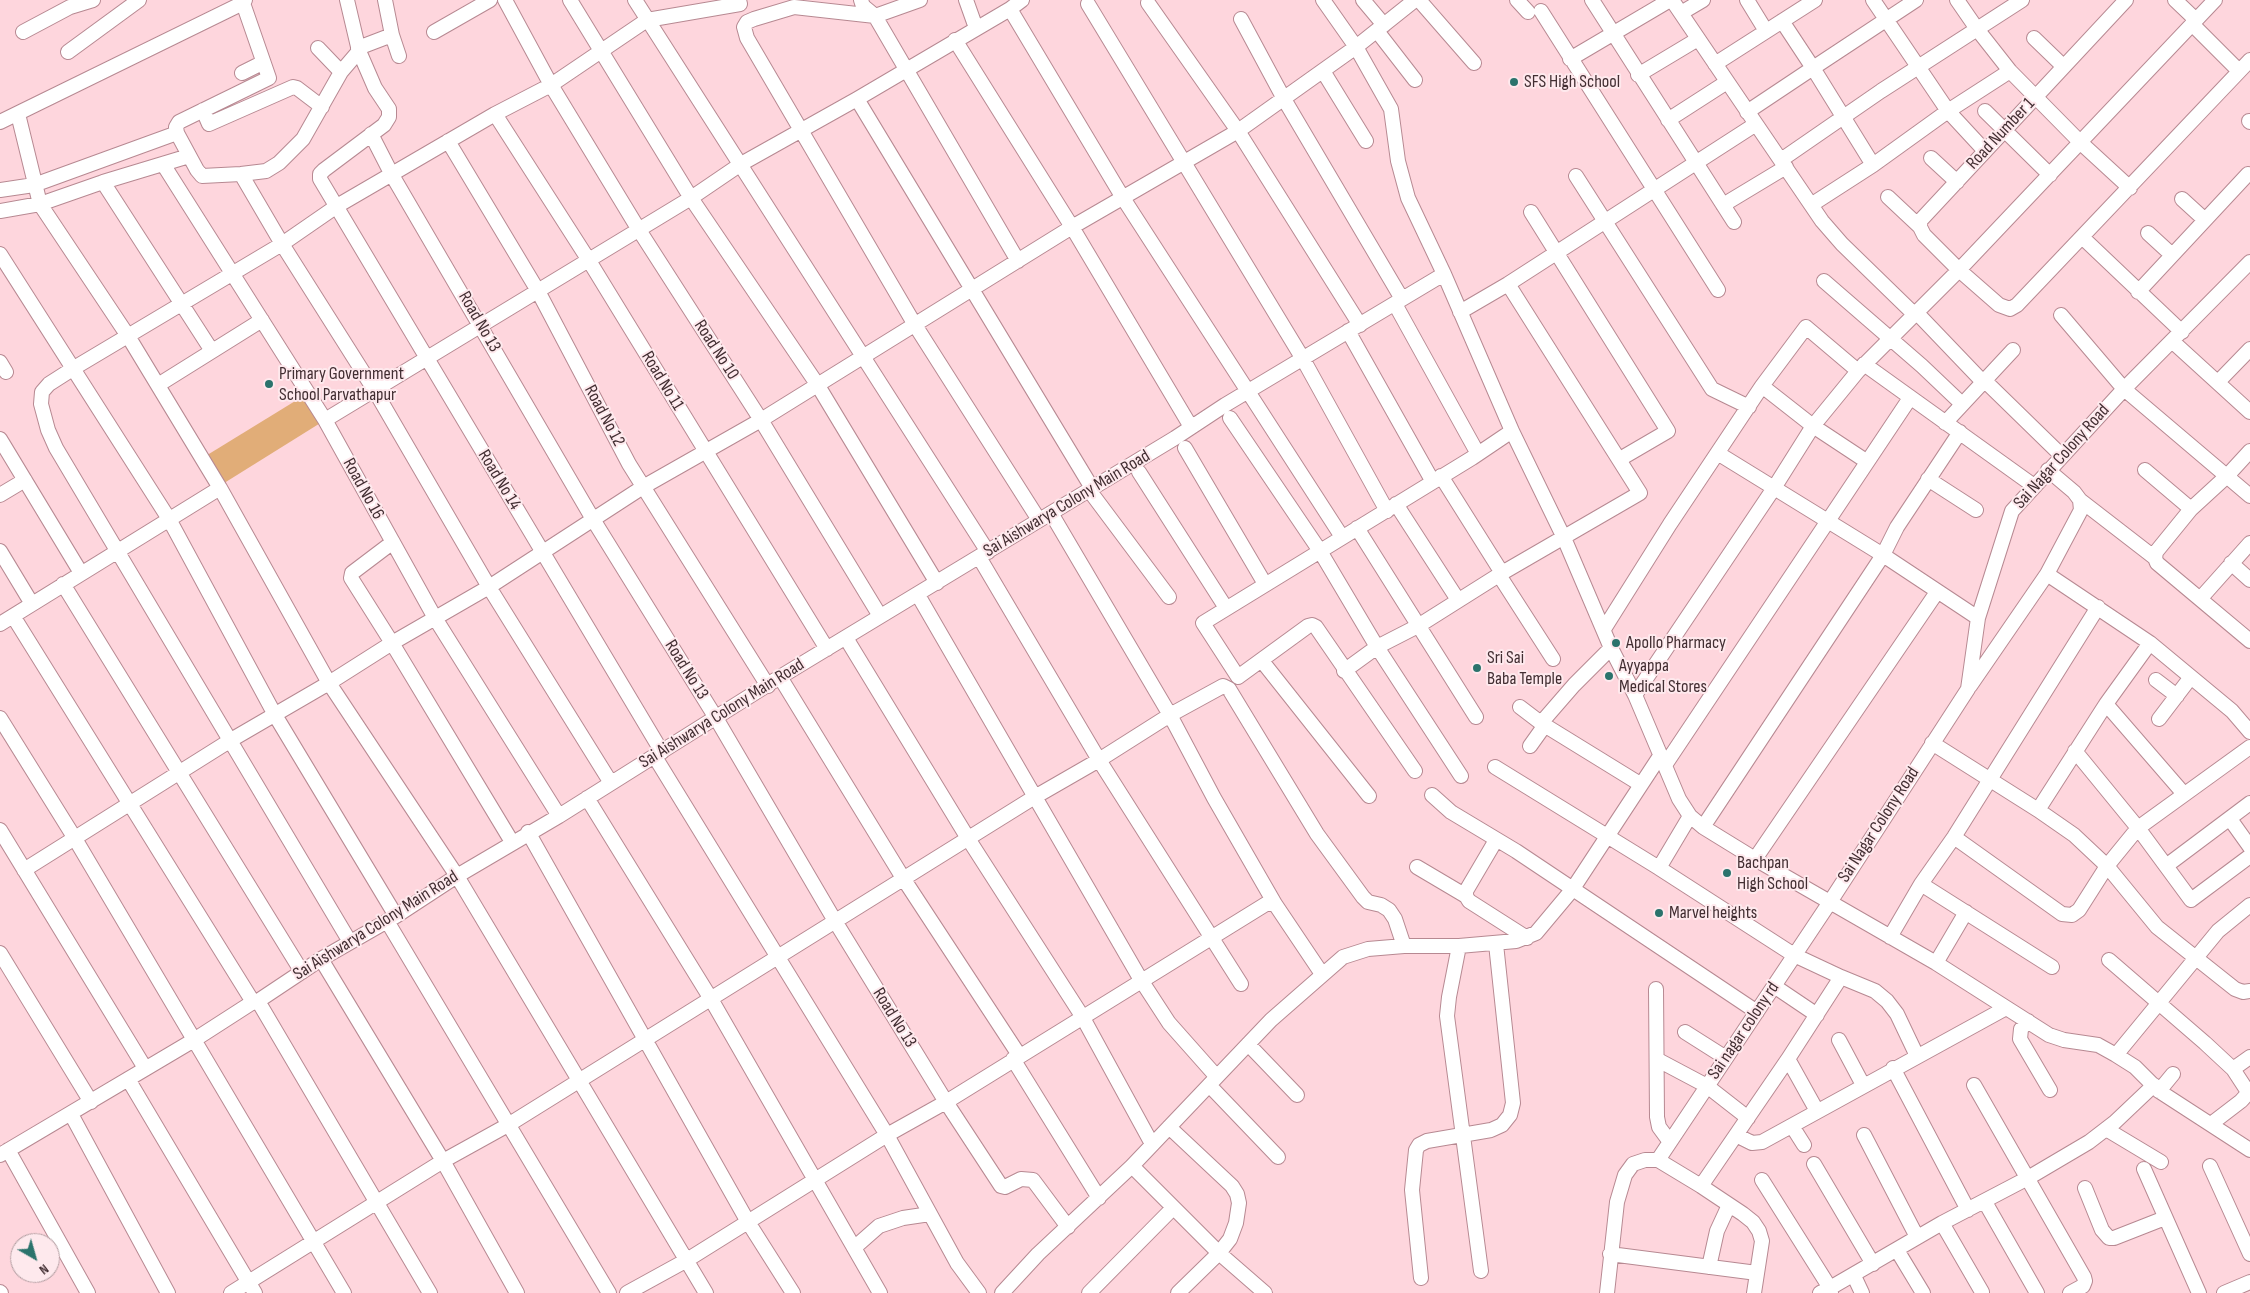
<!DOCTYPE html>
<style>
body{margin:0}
#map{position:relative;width:2250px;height:1293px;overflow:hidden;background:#fed6dd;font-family:"Sofia Sans Condensed",sans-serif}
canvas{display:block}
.north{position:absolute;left:10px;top:1233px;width:50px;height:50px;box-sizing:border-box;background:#fee9ed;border:1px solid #b39ea2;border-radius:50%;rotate:142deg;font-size:14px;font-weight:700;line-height:20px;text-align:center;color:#422e32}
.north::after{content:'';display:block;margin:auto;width:18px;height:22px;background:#2b736c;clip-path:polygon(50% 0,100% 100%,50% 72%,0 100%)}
</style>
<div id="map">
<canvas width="2250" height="1293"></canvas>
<div class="north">N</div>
</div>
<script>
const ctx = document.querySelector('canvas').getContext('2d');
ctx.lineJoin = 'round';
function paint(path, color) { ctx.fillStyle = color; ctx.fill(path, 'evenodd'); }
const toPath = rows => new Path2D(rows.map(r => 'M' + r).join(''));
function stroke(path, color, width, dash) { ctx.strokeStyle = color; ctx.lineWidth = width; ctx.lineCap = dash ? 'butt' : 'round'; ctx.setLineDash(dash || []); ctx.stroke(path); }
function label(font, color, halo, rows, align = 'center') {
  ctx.font = font + ' "Sofia Sans Condensed",sans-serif'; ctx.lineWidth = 4; ctx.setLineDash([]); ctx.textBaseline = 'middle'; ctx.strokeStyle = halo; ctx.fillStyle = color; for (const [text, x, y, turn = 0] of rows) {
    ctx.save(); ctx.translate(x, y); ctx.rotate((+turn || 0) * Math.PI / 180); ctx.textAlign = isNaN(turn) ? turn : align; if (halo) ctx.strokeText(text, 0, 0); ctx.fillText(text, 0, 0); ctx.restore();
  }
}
paint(toPath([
 [305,395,322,422,221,485,204,457]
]), '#e1ad78');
const minor = toPath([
 [347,0,359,51,375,88,389,109,389,117,384,125,324,170,320,174,320,179,662,752],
 [385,0,392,35,399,56],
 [505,0,551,85,639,230,761,420,880,616],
 [570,0,691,198,817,384,937,583],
 [635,0,988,552],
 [861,0,863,6,875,16,1018,261],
 [920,0,875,16,794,7,754,19,747,22,744,27,747,38,915,325,1039,520],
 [966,0,976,28],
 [1323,0,1356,47,1391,109,1398,161,1408,198,1444,274,1512,431,1564,538,1611,648,1635,695,1679,799,1690,816,1703,827,1755,859,1936,963,2049,1035,2064,1040,2098,1045,2116,1055,2135,1067,2159,1091,2250,1150],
 [1363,0,1384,25],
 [1419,0,1474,63],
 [1517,0,1528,12],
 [1592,0,1734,222],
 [1747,0,1766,31],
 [1873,0,1948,111,1985,151],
 [1916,0,1813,68,1873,165,1948,111,2010,71],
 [1957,0,1977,29,2010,71,2081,143,2130,188],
 [2126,0,1920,221,1920,227,1924,235,1959,270,1999,305,2010,309,2017,305,2250,60],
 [2175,0,2196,20],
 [1148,3,1238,131,1360,325],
 [1088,4,1303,359,1387,511],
 [1010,9,1022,0],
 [1541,11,1718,290],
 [1681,13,1703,0],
 [1241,19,1284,99,1402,299],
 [2192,24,2239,71],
 [1377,31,1415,80],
 [23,32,70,7,93,0],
 [434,32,490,0],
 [2034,38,2063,66],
 [955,40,1072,227,1191,427],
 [318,48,341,72],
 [358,48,392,35],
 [68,52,139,0],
 [1570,59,1670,0],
 [1715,64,1815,0],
 [1323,71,1366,141],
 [242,73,262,63],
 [1638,75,1698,39],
 [857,99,1092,488],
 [203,110,209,124,293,87,297,88,322,107],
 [1985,111,2050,175],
 [1747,112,1813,68,1782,21],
 [18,114,40,204,128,336,220,488,329,683,457,876,706,1293],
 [495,114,588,259,827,649],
 [1668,120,1727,82],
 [2249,121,2250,122],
 [0,122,243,3],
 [1756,124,1822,221,1842,244,1914,314],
 [177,133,197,170,202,176,241,174,266,171,279,163,303,139,341,72,359,51],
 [371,134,392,175,594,521,716,718,835,921,946,1102,1001,1186,1005,1187,1021,1179,1033,1180,1068,1227],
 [448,141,538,291,629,464,768,686],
 [1931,158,1957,182],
 [1781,160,1881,91,2022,0],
 [163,164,325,420,435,618,559,816],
 [241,174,282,244,375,391,489,587,611,783],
 [1576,176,1712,389,1749,407],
 [103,182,212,351],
 [0,190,34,185,177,133,176,127,179,122,269,78,243,3,245,0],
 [1888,197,1920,227],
 [2182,199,2205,220],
 [1723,205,1786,167],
 [1811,205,1873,165],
 [0,211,40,204,103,182,189,156],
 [1531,212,1668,431,1620,459],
 [2148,233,2172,255],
 [2082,237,2182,332],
 [0,254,169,519,275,715,396,916],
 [1824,281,1922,366,1962,404],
 [2138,292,2248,174],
 [1395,304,1478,454],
 [1460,312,1508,284,1756,124,1672,0],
 [1916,312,1983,382],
 [2061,315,2124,389,2250,496],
 [1348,331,1433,482],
 [2172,341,2250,412],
 [0,362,6,372],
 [1864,364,2034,486],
 [1984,380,2062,456],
 [2218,382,2250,349],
 [158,385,262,320],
 [1762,386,1806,327,1858,371],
 [1230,418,1320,551,1377,647,1461,776],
 [325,420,691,198,741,164,857,99,1010,9,1123,198,1342,537],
 [1945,423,2013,350],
 [0,439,81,573],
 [1185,448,1265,584],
 [2250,451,2227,476,2191,509,2156,552,2155,558,2157,563,2250,641],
 [1719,454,1883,555,1978,618],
 [2145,470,2191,509],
 [1139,472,1226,608],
 [1441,476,1502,573],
 [1928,479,1976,510],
 [1089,490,1169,597],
 [0,495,25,480],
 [2080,500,2155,558],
 [1396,504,1458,600],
 [1051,513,1170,715,1214,798,1275,904],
 [1357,528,1476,717],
 [393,542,352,573,351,578,392,643,512,842],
 [0,551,32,604],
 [979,557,1099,760,1241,984],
 [2231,563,2250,580],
 [2047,574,2150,643,2232,711,2250,732],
 [1499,575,1553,659],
 [63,584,302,972],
 [918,595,1141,980,1169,1023,1216,1076],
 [2200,599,2250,543],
 [13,616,253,1002],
 [0,624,220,488],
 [1604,629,1670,524,1762,386,1813,426,1866,461],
 [846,638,969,840,1082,1016,1152,1144],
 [1611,648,1574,685,1541,723,1640,784],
 [1262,661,1369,796],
 [1344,671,1377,647,1418,626,1502,573,1640,493,1508,284],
 [780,677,903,878,1019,1055],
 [2156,680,2177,696],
 [1970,686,2047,574,2081,510,2080,500,2074,492,2048,470],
 [1635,695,1774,488,1813,426,1858,371,1959,270,2215,0],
 [2106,704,2184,794],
 [1520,707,1541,723],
 [0,718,74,837,344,1293],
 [2159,719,2191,677],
 [1932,743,2038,810,2074,835,2107,866,2157,927,2235,989,2243,992,2250,991],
 [1530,746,1545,725],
 [2075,751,2138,828,2191,900,2250,856],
 [655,757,887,1135,957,1263,979,1293],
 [1665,765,1910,398],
 [1495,767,1659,868],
 [1415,771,1316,627,1312,625,1308,626,1238,677,1203,623,1472,458,1512,431],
 [1432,795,1451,812,1516,851,1757,1012],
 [587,798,711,999,880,1293],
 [2038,810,2106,704,2150,643],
 [1690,816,1659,868,1794,955,1841,977],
 [2230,819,2250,847],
 [1703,827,1883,555,1897,527,1960,432],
 [0,830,145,1068],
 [528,832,748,1222,793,1293],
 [1954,837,2062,914,2072,915,2079,910,2107,866,2138,828,2250,747],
 [1755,859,1937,592],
 [2166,866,2250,803],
 [1417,867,1466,896,1466,891,1496,840],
 [24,870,231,740,329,683,392,643,489,587,643,487,761,420,1072,227,1238,131,1356,47,1415,0],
 [1921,884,2052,967],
 [1466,896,1469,901,1527,938],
 [387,921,609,1293],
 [1890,937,1921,884,1954,837,2098,607],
 [350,942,56,448,48,430,41,404,42,392,49,384,74,368,282,244,337,206,495,114,551,85,647,20,740,4,739,0],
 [1459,946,1449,997,1447,1016,1481,1271],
 [0,953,91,1102],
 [321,959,443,1161,517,1293],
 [2109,960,2205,1043,2233,1069,2248,1092],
 [1936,963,1966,912],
 [1774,986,1817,1015],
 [1656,989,1657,1117,1659,1127,1670,1142],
 [258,1001,430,1293],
 [2028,1021,2021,1029,2020,1039,2050,1090],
 [1685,1032,1726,1058],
 [1839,1040,1863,1085],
 [1248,1044,1297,1095],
 [2116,1055,2218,931,2250,905],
 [1013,1059,1099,1198],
 [1788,1059,1841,977,1875,991,1887,1001,1897,1014,1917,1056],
 [1658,1060,1707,1086,1748,1118],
 [1893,1068,1968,1210],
 [2233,1069,2250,1057],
 [128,1079,255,1293],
 [1209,1085,1278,1157],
 [1974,1085,2084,1277,2085,1281,2083,1286,2070,1293],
 [2159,1091,2173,1074],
 [71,1114,168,1293],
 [2211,1124,2241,1101,2250,1091],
 [1792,1126,1804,1145],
 [1169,1127,1232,1186,1237,1194,1239,1203,1236,1223,1230,1239,1219,1253,1178,1293],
 [2106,1129,2161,1162],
 [1736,1135,1752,1143,1762,1142,2006,1008],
 [1864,1135,1917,1237],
 [8,1150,88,1293],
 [0,1155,194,1040,253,1002,258,1001,321,959,396,916,457,876,559,816,780,677,1175,438,1225,405,1444,274],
 [1658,1160,1830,902,1968,689,1978,618,2012,511,2124,389,2250,262],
 [1814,1164,1873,1264],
 [1132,1166,1219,1253,1265,1293],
 [2210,1166,2250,1254],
 [2144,1169,2199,1293],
 [1762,1180,1830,1288,1820,1293],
 [2085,1188,2102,1230,2109,1238,2114,1238,2165,1218],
 [1985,1202,2037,1293],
 [1942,1223,1982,1292],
 [854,1248,879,1226,903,1218,930,1214],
 [1897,1250,1923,1293],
 [1610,1254,1757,1273],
 [1709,1267,1717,1231,1729,1205],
 [1854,1276,1862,1293],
 [1421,1278,1412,1190,1416,1150,1419,1145,1427,1141,1491,1130,1502,1125,1510,1115,1513,1103,1496,944],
 [0,1292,1,1293],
 [231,1293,443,1161,508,1125,1033,798,1099,760,1170,715,1223,686,1229,689,1317,834,1363,897,1368,902,1381,905,1389,910,1395,919,1404,946],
 [627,1293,687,1260,887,1135,946,1102,1266,904,1275,904,1322,974],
 [1002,1293,1038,1254,1132,1166,1271,1020,1343,957,1368,949,1404,946,1459,946,1516,941,1536,933,1572,890,1660,756],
 [1089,1293,1173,1208],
 [1607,1293,1617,1202,1625,1175,1633,1164,1645,1160,1658,1160,1701,1186],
 [1754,1293,1762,1241,1759,1231,1753,1222,1743,1214,1701,1186,1788,1059,1817,1111],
 [1831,1293,1830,1288,1942,1223,2028,1178,2089,1142,2115,1122,2154,1085],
 [2224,1293,2250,1282]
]);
stroke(minor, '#b78992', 16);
stroke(minor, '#fff', 14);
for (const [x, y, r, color] of [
 [1514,82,5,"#2b736c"],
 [269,384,5,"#2b736c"],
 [1616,643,5,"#2b736c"],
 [1477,668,5,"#2b736c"],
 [1609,676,5,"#2b736c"],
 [1727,873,5,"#2b736c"],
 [1659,913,5,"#2b736c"]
]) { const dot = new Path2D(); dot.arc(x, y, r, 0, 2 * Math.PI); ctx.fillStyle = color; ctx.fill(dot); stroke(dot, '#fee9ed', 2); }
label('18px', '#422e32', '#fee9ed', [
 ["SFS High School",1524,82],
 ["Primary Government",279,374],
 ["School Parvathapur",279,395],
 ["Apollo Pharmacy",1626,643],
 ["Sri Sai",1487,658],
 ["Baba Temple",1487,679],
 ["Ayyappa",1619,666],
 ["Medical Stores",1619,687],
 ["Bachpan",1737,863],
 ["High School",1737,884],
 ["Marvel heights",1669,913]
], 'left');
label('18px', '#422e32', '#fee9ed', [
 ["Road Number 1",2001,134,-47],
 ["Road No 13",479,322,60],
 ["Road No 10",716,350,57],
 ["Road No 11",662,381,59],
 ["Road No 12",604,416,62],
 ["Sai Nagar Colony Road",2062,457,-48],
 ["Road No 14",499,480,59],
 ["Road No 16",363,489,61],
 ["Sai Aishwarya Colony Main Road",1067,504,-31],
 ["Road No 13",686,670,58],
 ["Sai Aishwarya Colony Main Road",722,714,-32],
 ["Sai Nagar Colony Road",1879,825,-57],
 ["Sai Aishwarya Colony Main Road",376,926,-32],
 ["Road No 13",894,1018,58],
 ["Sai nagar colony rd",1744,1031,-56]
]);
</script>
